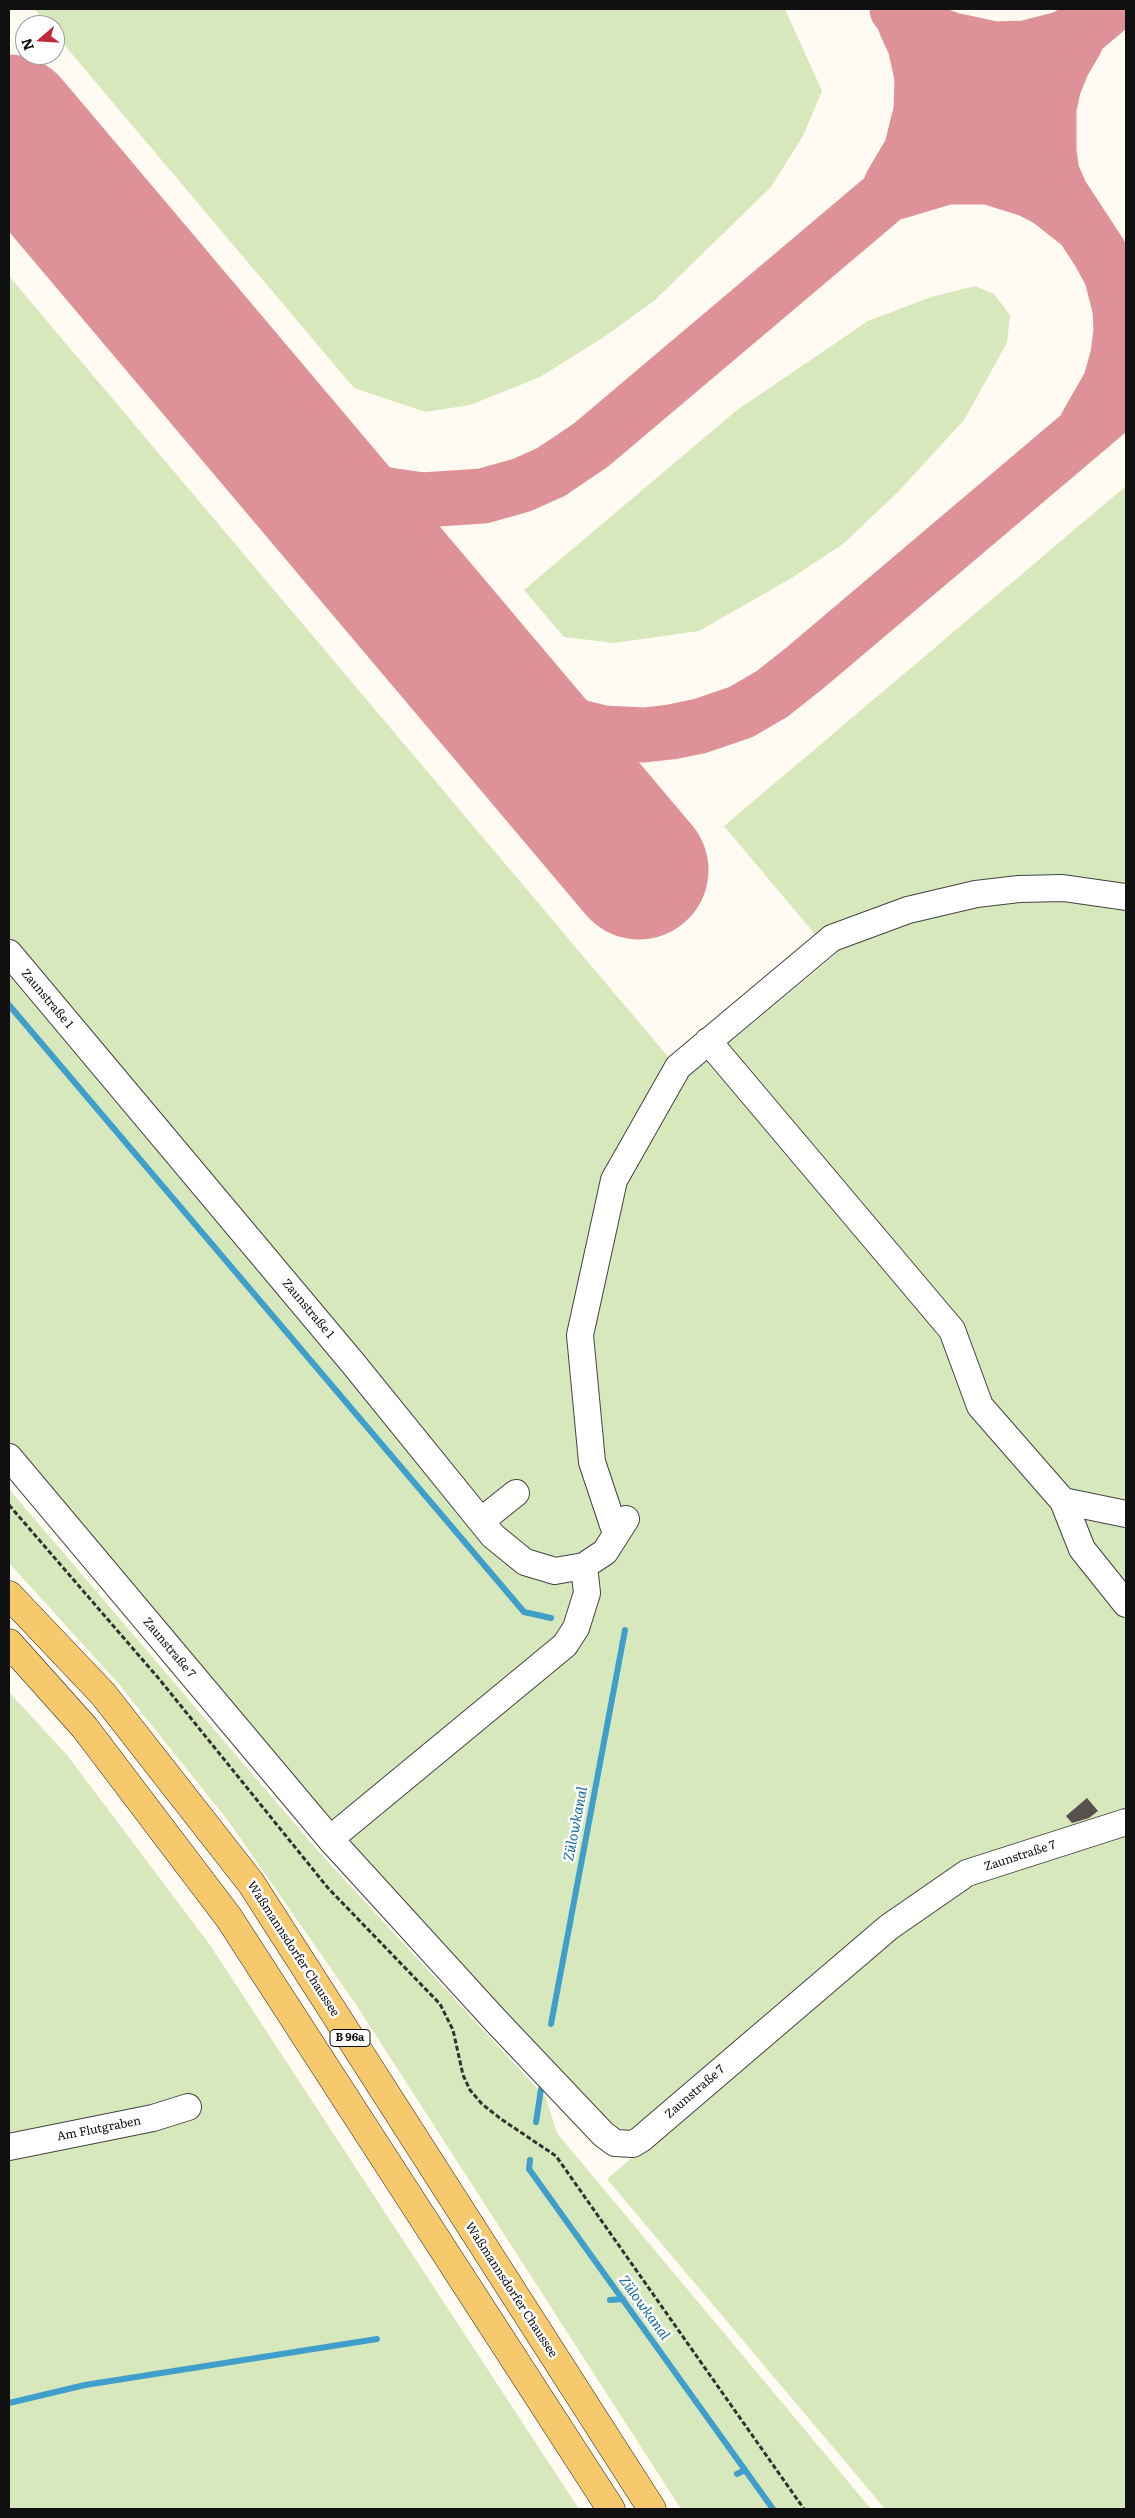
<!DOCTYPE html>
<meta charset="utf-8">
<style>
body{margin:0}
#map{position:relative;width:1135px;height:2518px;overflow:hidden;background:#fffbf2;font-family:Literata,serif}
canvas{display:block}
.frame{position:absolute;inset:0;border:10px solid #101010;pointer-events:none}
.north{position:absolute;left:15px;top:15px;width:50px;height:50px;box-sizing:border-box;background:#fff;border:1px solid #9f9f9f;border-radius:50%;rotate:251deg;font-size:14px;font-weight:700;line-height:20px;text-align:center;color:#101010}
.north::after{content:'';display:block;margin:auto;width:18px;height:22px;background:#be293c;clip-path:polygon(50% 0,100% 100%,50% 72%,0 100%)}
</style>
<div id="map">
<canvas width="1135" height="2518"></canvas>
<div class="frame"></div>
<div class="north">N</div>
</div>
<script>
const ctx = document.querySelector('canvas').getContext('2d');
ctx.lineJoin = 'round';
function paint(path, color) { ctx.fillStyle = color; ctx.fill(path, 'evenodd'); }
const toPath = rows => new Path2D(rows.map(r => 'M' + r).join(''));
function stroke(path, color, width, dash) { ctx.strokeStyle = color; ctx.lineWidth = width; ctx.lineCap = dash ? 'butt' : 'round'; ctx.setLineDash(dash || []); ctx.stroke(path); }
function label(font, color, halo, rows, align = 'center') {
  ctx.font = font + ' Literata,serif'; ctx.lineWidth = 5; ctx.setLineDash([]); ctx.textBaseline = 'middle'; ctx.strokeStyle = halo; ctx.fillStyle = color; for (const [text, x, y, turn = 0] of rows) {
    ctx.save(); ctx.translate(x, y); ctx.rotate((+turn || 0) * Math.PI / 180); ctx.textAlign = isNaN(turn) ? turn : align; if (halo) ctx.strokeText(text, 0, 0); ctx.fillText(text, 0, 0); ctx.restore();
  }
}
paint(toPath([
 [34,9,785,9,822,91,803,136,771,187,655,300,604,337,540,377,470,405,426,412,354,388,55,34,55,25,48,25],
 [9,276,686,1078,836,954,833,948,863,934,1026,896,1126,905,1126,2509,885,2509,607,2179,635,2155,315,1804,9,1442],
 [975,286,994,294,1010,315,1007,343,964,420,898,492,843,544,790,579,699,631,614,643,564,637,524,590,737,410,868,321,931,297],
 [1126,486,1126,888,1060,879,818,938,724,826],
 [9,1489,318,1851,546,2098,557,2133,871,2509,681,2509,357,2006,229,1822,118,1683,9,1563],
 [9,1692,67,1755,210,1945,579,2509,9,2509]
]), '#d7e9bc');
stroke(toPath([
 [9,1005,524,1612,551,1618],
 [551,2024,625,1630],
 [536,2122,541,2089],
 [530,2160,529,2169,773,2509],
 [610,2300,623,2299],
 [9,2403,85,2385,377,2339],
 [737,2474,745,2470]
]), '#409ecb', 6);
stroke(toPath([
 [897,9,1010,142],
 [910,18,930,32,952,40,994,49,1026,48,1061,39,1075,32],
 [1076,41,1063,63,1054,85,1049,108,1049,152,1052,173,1061,194,1099,252,1111,274,1120,309,1121,331,1118,355,1110,384,1086,426],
 [9,125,10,126],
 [891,185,911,151,921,111,922,77,915,45,905,23],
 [897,192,947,177,989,177,1030,190,1049,200,1078,223],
 [271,434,290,452,345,483,381,494,422,500,483,496,522,485,551,472,591,445,1107,9],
 [466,666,490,688,518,705,551,720,603,733,644,735,671,732,700,726,741,712,772,694,806,667,1126,396]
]), '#de9297', 55);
stroke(toPath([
 [9,124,639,870]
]), '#de9297', 139);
paint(toPath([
 [1087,1798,1098,1811,1089,1818,1072,1823,1066,1816]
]), '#58504c');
const minor = toPath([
 [9,953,352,1362,493,1536,525,1562,555,1571,584,1566,605,1552,626,1519],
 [708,1041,952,1330,980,1406,1063,1501,1126,1514],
 [9,1457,330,1839,496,2021,603,2134,615,2143,633,2144,641,2139,889,1927,967,1873,1126,1822],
 [1063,1501,1082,1549,1126,1604],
 [481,1521,516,1493],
 [616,1534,592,1462,580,1335,614,1180,678,1067,832,938,908,910,976,894,1019,889,1063,888,1126,897],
 [330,1839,565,1645,576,1628,587,1593,584,1566],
 [9,2147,153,2118,188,2107]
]);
const major = toPath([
 [9,1595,103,1694,251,1883,652,2509],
 [9,1643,85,1728,229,1918,611,2509]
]);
stroke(minor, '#434343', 28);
stroke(major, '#212121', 29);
stroke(toPath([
 [9,1505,160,1680,328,1888,440,2004,453,2030,463,2075,470,2090,482,2104,501,2119,556,2156,804,2509]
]), '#323232', 3, [5, 2.5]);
stroke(minor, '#fff', 26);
stroke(major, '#f6c96c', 28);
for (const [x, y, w] of [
 [350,2038,40]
]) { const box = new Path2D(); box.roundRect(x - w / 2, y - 8.5, w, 17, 4); ctx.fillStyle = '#fff'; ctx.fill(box); stroke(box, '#101010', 1); }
label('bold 11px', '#101010', null, [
 ["B 96a",350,2038]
]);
label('12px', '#101010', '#fff', [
 ["Zaunstraße 1",47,999,50],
 ["Zaunstraße 1",308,1309,50],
 ["Zaunstraße 7",169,1648,50],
 ["Zaunstraße 7",1020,1856,-18],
 ["Waßmannsdorfer Chaussee",293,1949,57],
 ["Zaunstraße 7",695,2092,-41],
 ["Am Flutgraben",99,2129,-11],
 ["Waßmannsdorfer Chaussee",511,2290,57]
]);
label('italic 14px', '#1a70a0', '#fff', [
 ["Zülowkanal",576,1824,-79],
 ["Zülowkanal",644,2308,54]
]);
</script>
